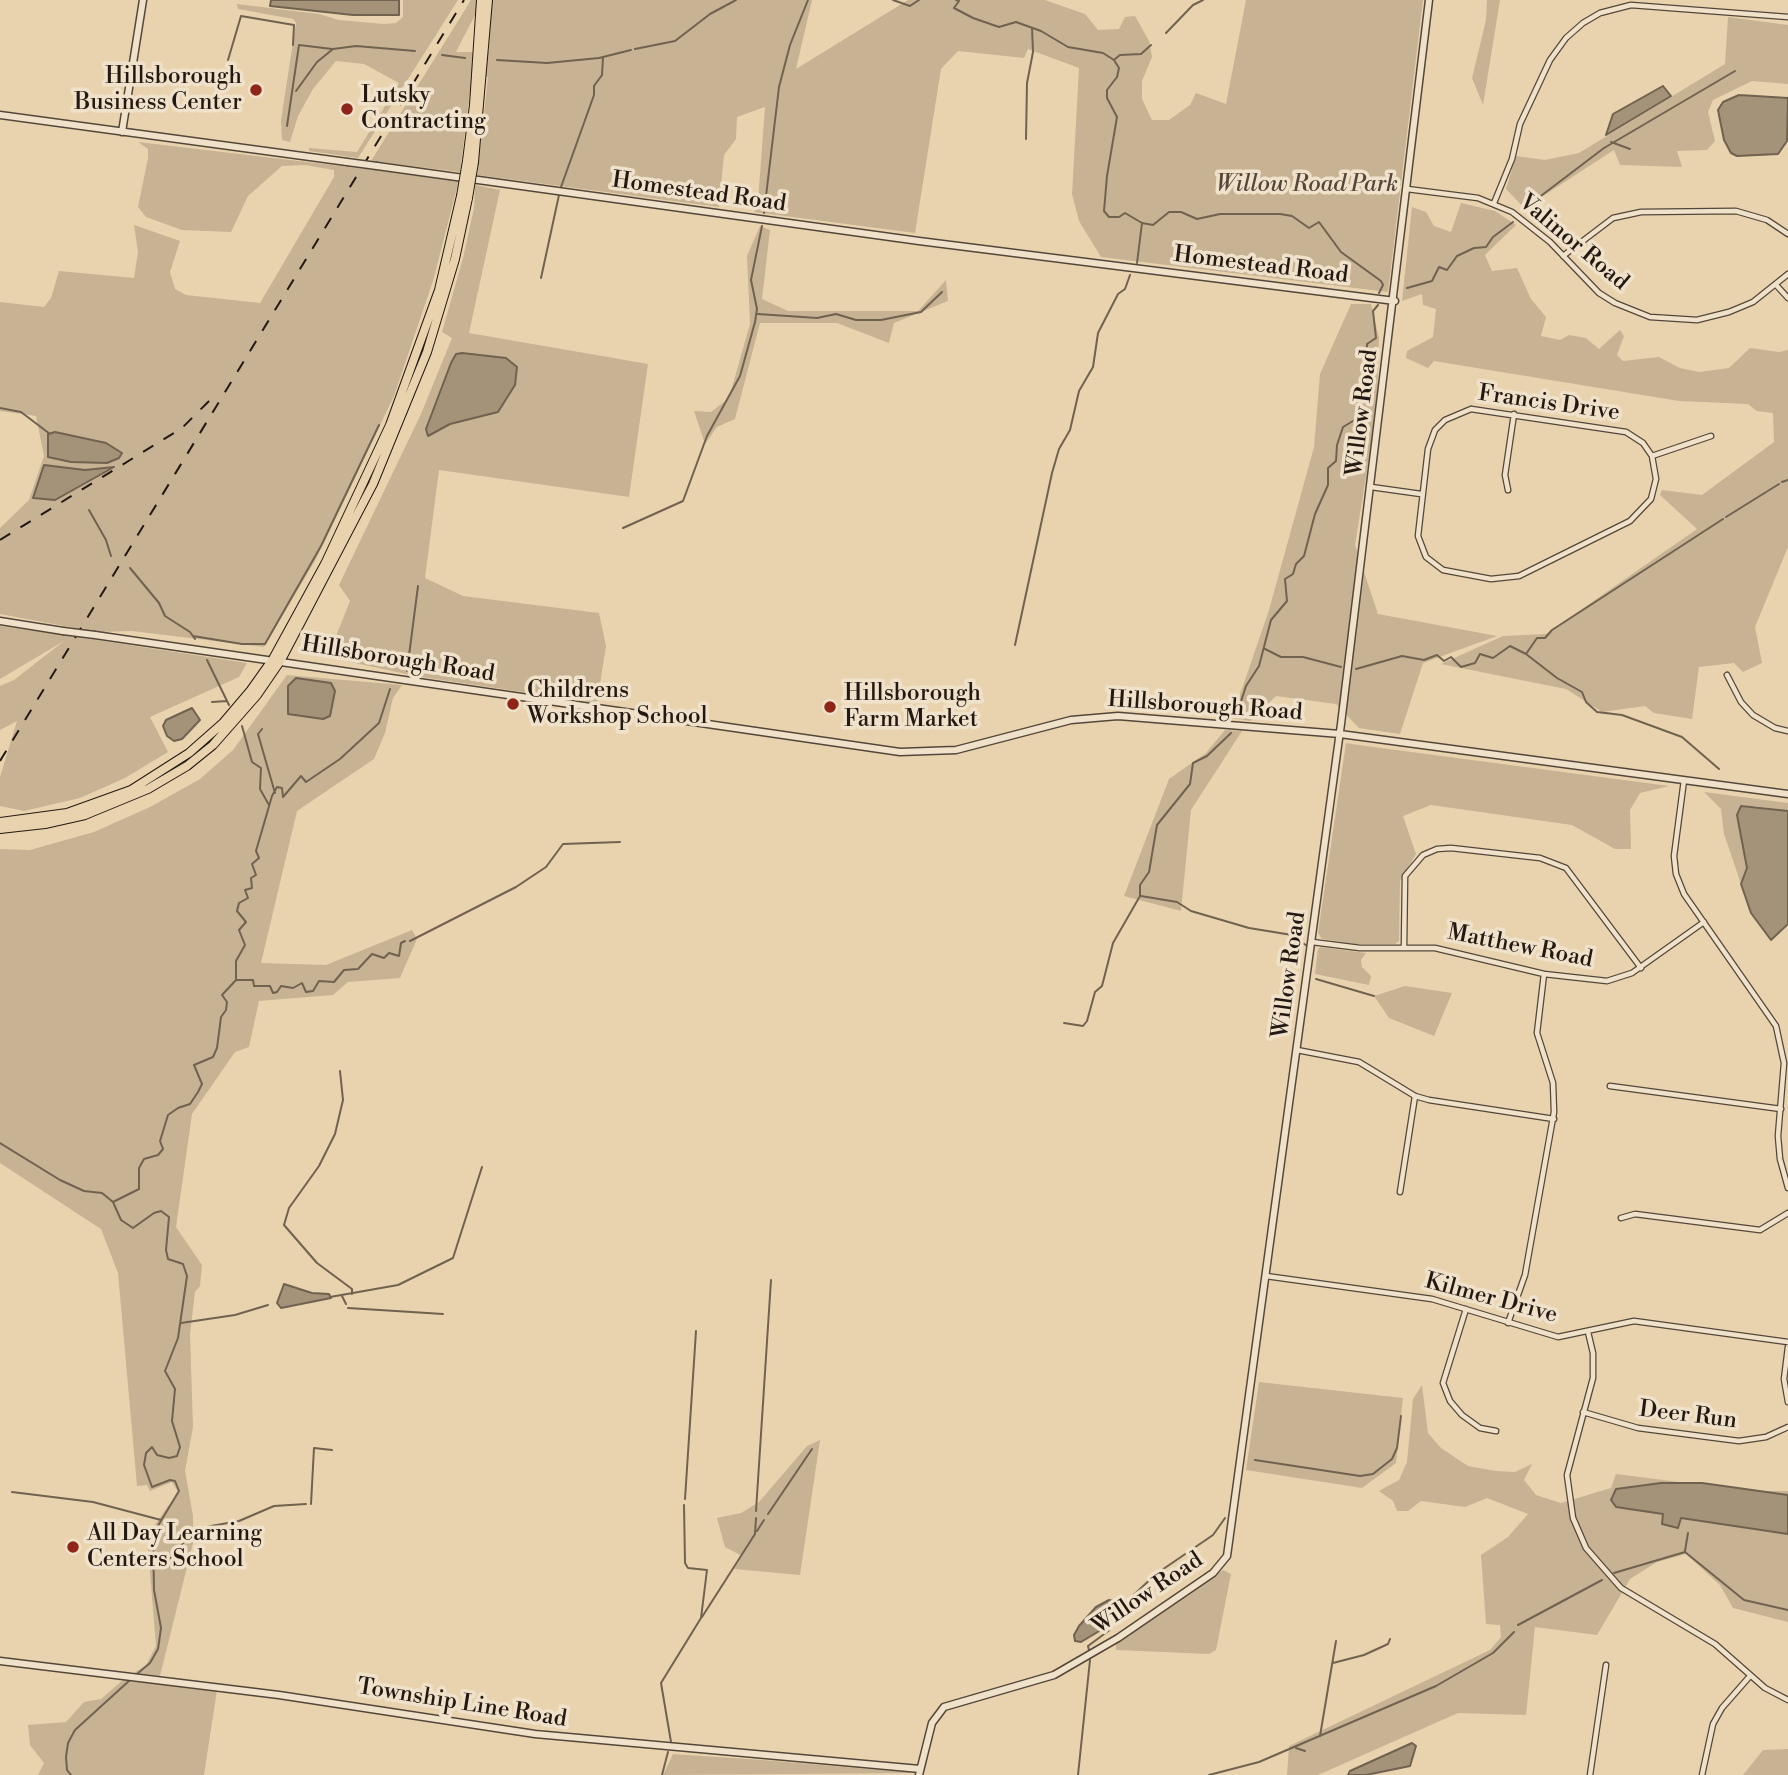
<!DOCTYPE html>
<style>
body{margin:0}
canvas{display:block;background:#e8d3ae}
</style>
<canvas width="1788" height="1775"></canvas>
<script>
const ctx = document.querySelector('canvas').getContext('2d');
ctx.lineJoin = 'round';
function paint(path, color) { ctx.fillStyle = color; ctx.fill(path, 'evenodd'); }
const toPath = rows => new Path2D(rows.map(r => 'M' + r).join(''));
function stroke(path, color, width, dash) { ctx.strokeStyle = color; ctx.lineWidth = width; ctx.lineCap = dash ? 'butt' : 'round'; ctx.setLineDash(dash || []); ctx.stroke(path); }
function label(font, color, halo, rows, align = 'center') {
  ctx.font = font + ' "Libre Bodoni",serif'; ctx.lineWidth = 7; ctx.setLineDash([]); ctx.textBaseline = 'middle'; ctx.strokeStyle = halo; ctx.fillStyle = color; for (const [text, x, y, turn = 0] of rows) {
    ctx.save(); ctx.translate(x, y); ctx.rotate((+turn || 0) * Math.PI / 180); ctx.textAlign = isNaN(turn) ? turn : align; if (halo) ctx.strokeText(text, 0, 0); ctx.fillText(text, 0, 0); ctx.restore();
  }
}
paint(toPath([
 [403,0,458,0,358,158,309,151,309,148,357,152,399,83,364,64,336,61,313,89,298,116,290,142,282,140,281,120,296,23,293,19,238,9,237,4,319,14,339,20,384,24,396,23,403,17],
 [471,0,476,0,476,13,456,52,489,52,491,0,812,0,796,69,908,0,1045,0,1085,14,1098,30,1119,29,1125,17,1135,16,1149,41,1152,57,1142,81,1142,99,1152,120,1169,120,1190,105,1196,93,1226,104,1246,0,1423,0,1388,292,1101,257,1079,221,1072,194,1079,68,1028,49,1024,58,958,51,941,69,915,233,754,212,758,201,765,107,737,117,736,139,724,155,719,207,477,175,488,77,472,77,460,172,371,161],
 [1487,0,1500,0,1483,105,1472,78,1486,20],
 [1728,17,1788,25,1788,84,1752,81,1713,100,1708,112,1715,141,1707,150,1677,151,1682,167,1620,165,1614,150,1526,207,1528,212,1506,189,1516,156,1545,160,1579,153,1725,64],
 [138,142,459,180,433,281,394,396,316,559,264,647,132,631,96,632,0,614,0,528,29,500,44,456,36,416,0,411,0,302,44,307,51,298,59,271,134,278,138,252,134,225,180,241,170,272,175,289,186,295,260,303,334,177,334,170,305,165,282,166,248,196,231,232,182,230,146,217,138,207,148,158,148,149],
 [475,185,500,190,469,333,648,364,629,497,439,470,425,578,463,596,599,613,606,646,597,703,415,676,337,659,334,641,350,601,339,585,421,414,452,338,442,332,463,258,474,208],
 [1461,203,1495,211,1516,225,1485,255,1492,271,1517,268,1531,299,1546,317,1541,336,1560,340,1569,335,1586,338,1599,349,1620,330,1624,336,1617,355,1623,361,1659,357,1680,368,1699,372,1729,368,1750,348,1779,352,1788,350,1788,547,1755,627,1762,663,1743,672,1734,663,1699,667,1692,719,1654,713,1645,706,1602,712,1566,689,1441,664,1503,636,1546,634,1697,529,1660,495,1662,490,1702,495,1774,442,1773,413,1757,411,1748,404,1679,401,1434,361,1428,368,1406,358,1407,351,1433,337,1436,309,1423,305,1422,294,1402,301,1412,207,1426,212,1434,226,1451,232],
 [760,226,770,230,762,299,788,311,918,311,946,280,948,301,894,323,889,343,837,323,760,323,735,419,717,427,705,444,694,411,711,412,729,398,750,324,747,256],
 [1351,304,1371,304,1379,338,1377,408,1355,545,1378,614,1497,636,1423,663,1400,734,1359,728,1336,704,1276,696,1250,721,1232,718,1269,610,1314,447,1320,374],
 [0,626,70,636,247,663,239,677,150,717,168,752,125,778,80,798,24,811,0,806,0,777,17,721,0,730,0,686,14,680,64,641,0,679],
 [287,675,402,685,393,698,385,733,374,759,297,811,261,963,326,965,412,930,417,939,400,978,348,982,333,995,259,1001,249,1047,235,1052,192,1114,176,1227,202,1265,200,1286,195,1292,190,1334,193,1427,185,1471,193,1516,193,1543,160,1676,134,1673,146,1665,156,1646,147,1536,178,1492,172,1482,150,1491,147,1485,137,1486,118,1273,101,1229,0,1163,0,849,30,850,94,832,150,807,200,779,233,750],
 [1225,730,1242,731,1191,810,1181,911,1124,896,1169,779,1206,753],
 [1346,743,1366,746,1669,786,1640,793,1630,810,1631,849,1615,849,1572,825,1431,805,1403,816,1416,854,1400,881,1399,941,1395,944,1353,944,1322,939,1318,933],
 [1704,792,1788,803,1788,811,1754,806,1737,815,1747,868,1741,884,1724,834,1721,809],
 [1321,947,1366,953,1361,960,1362,967,1371,976,1369,985,1315,974,1318,949],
 [1405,986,1452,993,1434,1036,1389,1018,1374,996],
 [1259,1382,1403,1398,1396,1463,1362,1488,1246,1470],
 [1422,1385,1428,1433,1441,1448,1468,1466,1496,1471,1515,1472,1532,1464,1524,1480,1536,1495,1561,1503,1611,1488,1616,1474,1750,1491,1788,1491,1788,1622,1733,1608,1720,1585,1686,1554,1657,1562,1630,1579,1597,1635,1535,1627,1526,1715,1458,1713,1318,1775,1287,1775,1289,1746,1490,1650,1501,1637,1500,1625,1486,1624,1481,1555,1508,1537,1528,1514,1487,1498,1465,1507,1421,1501,1408,1511,1397,1511,1393,1501,1379,1491,1399,1480,1407,1462,1413,1399],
 [820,1440,800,1575,734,1569,742,1556,725,1547,717,1518,741,1513,759,1502,807,1446],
 [1223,1570,1231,1574,1216,1650,1209,1654,1116,1650,1116,1643],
 [123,1680,217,1690,204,1775,38,1775,44,1763,30,1745,28,1725,66,1722,84,1702,101,1699],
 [1788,1749,1788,1775,1743,1775,1763,1750],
 [673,1754,762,1760,916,1773,663,1775]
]), '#c7b393');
const water = toPath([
 [271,0,399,0,399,15,353,15,270,6,271,0],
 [1663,86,1671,96,1606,135,1613,114,1663,86],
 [1739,95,1788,98,1787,141,1778,154,1737,156,1731,153,1724,140,1718,110,1723,102,1739,95],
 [462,353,506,358,517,367,515,385,498,412,450,424,428,436,426,429,451,363,456,354,462,353],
 [55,432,106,443,122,453,119,458,107,463,71,462,48,457,48,434,55,432],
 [44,465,85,470,114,467,55,500,33,498,44,465],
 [296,678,331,683,335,691,330,716,323,719,288,714,288,686,296,678],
 [192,708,200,720,182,739,174,741,167,736,163,726,166,720,192,708],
 [1741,806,1788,811,1788,924,1771,940,1751,913,1741,884,1747,868,1737,815,1741,806],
 [284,1284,312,1293,329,1294,331,1298,281,1308,277,1303,284,1284],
 [1661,1483,1702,1483,1788,1495,1788,1534,1681,1518,1678,1528,1662,1524,1663,1514,1616,1507,1611,1500,1616,1489,1661,1483],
 [1109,1600,1123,1603,1125,1609,1106,1627,1081,1642,1075,1641,1074,1635,1079,1626,1096,1607,1109,1600],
 [1412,1743,1416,1746,1410,1766,1366,1775,1348,1775,1350,1771,1412,1743]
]);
paint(water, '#a59379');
stroke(water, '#716250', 2);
stroke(toPath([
 [893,0,910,6,919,0],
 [956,0,959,1,954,8,973,18,999,27,1016,22,1041,31,1068,47,1103,53,1114,60,1119,68,1117,77,1107,90,1107,98,1117,117,1107,176,1104,211,1109,217,1119,217,1125,213,1142,223,1153,225,1169,212,1181,212,1197,219,1220,214,1280,214,1292,216,1309,228,1319,222,1341,252,1381,281,1383,285,1379,293],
 [1166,33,1193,5,1203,0],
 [635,49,675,41,710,14,736,0],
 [442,55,465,58],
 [1115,59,1120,55,1141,54,1151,45],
 [228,60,241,16,294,25,293,45],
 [497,60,547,63,599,58,631,50],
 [296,91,317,62,333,49,356,46,415,51],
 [287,126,299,45,332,49],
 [1026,139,1027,83,1033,52,1032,28],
 [1611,142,1630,149],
 [561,187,594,95,594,86,602,75,603,57],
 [1525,208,1604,148,1735,71],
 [764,213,779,87,790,45,808,0],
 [1137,263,1142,223],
 [541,278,559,195],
 [1407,288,1432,281,1439,267,1447,270,1457,256,1474,248,1486,247,1493,237,1513,222],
 [758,314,817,318,836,314,856,320,881,320,921,312,942,292],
 [0,408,21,412,50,434],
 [1782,482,1788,480],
 [89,510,106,540,111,556],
 [1726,517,1779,484],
 [623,528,683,501,707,436,740,376,755,322,757,309,751,280,762,226],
 [130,568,159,603,165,616,190,632,195,639],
 [193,636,242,644,265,644,321,546,379,425],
 [1015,645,1052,473,1059,449,1070,430,1079,391,1093,367,1098,333,1118,294,1125,289,1130,275],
 [1265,649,1281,657,1303,657,1341,667],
 [1526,654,1557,678,1582,692,1586,702,1597,712,1622,715,1682,737,1719,769],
 [207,660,229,705],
 [1356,669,1402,656,1424,660,1437,655,1444,661,1451,657,1461,667,1475,663,1480,654,1493,658,1510,646,1526,654,1537,638,1545,638,1552,630,1723,519],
 [407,671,418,586],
 [212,702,227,701],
 [1236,717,1246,686,1259,666,1271,620,1287,601,1285,579,1293,574,1296,564,1304,556,1315,514,1328,485,1328,468,1336,461,1337,445,1343,427,1358,418,1357,403,1366,380,1367,344,1376,338,1373,311,1378,305],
 [242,726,252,762,261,768,260,789,269,805],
 [262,729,258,734,275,793],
 [1141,896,1177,902,1191,911,1249,928,1292,935,1307,946],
 [410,941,516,887,546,867,563,844,620,842],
 [1316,979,1374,996],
 [236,980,253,980,254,986,270,986,273,993,277,992,281,986,293,988,302,983,306,992,313,991,319,981,334,982,344,970,358,969,372,954,384,958,389,953,399,956,401,943,405,941],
 [1064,1023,1083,1026,1087,1021,1095,992,1102,986,1113,943,1140,896,1140,885,1149,872,1157,825,1190,784,1193,763,1207,756,1231,733],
 [340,1071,343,1100,335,1134,319,1166,289,1208,284,1225,317,1263,352,1289,352,1294],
 [0,1143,60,1180,84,1191,102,1193,113,1202,121,1220,133,1228,154,1213,161,1211,169,1217,166,1250,168,1259,183,1264,187,1276,178,1338,165,1371,175,1389,172,1421,180,1447,177,1456,169,1458,157,1455,152,1447,146,1453,144,1465,152,1487,170,1480,175,1481,179,1491,153,1534,154,1590,161,1628,158,1649,150,1663,137,1674],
 [113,1202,139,1189,139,1168,144,1159,158,1155,163,1149,160,1141,168,1115,178,1108,190,1104,198,1092,202,1084,194,1065,213,1057,217,1048,221,1017,226,1010,227,1002,222,995,236,980,236,961,245,945,239,930,246,922,237,911,239,903,248,898,245,890,252,888,251,878,256,875,252,864,259,858,256,851,272,796,277,787,282,788,283,797,301,776,306,782,340,759,379,723,390,689],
 [342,1296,346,1304],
 [330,1297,398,1285,453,1258,482,1167],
 [348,1308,443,1314],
 [181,1323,235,1315,268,1305],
 [1255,1460,1360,1476,1373,1474,1392,1459,1397,1448,1401,1416],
 [12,1492,93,1502,161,1520],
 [685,1499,696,1331],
 [311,1504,314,1448,332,1450],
 [756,1511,771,1280],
 [768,1514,812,1449],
 [757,1531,764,1520],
 [1685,1551,1688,1533],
 [155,1562,175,1557,186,1538,200,1528,239,1521,274,1506,306,1504],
 [1614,1573,1685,1552,1744,1600,1788,1610],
 [1123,1605,1156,1574,1213,1535,1225,1518],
 [702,1617,755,1534,756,1518],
 [1518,1625,1602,1580],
 [1089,1650,1088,1646,1111,1629,1112,1621],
 [1333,1663,1364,1655,1388,1644,1390,1639],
 [1320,1736,1336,1641],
 [671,1742,661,1683,701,1618,707,1570,688,1568,685,1563,684,1505],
 [1296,1748,1305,1751],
 [71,1775,67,1770,66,1757,68,1743,75,1730,130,1680],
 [662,1775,668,1752],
 [1078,1775,1090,1660],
 [1209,1775,1259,1762,1436,1686,1493,1653,1514,1632]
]), '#716250', 2);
const minor = toPath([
 [1407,189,1478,198,1512,212,1550,242,1599,293,1615,303,1650,317,1697,320,1729,312,1753,302,1788,274],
 [1494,203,1512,159,1520,124,1550,60,1566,38,1583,23,1600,13,1631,5,1788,17],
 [1563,256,1613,218,1641,212,1736,211,1767,220,1788,234],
 [1777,286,1788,298],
 [1471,409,1626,432,1643,443,1652,456,1656,479,1651,499,1630,521,1519,576,1491,579,1443,570,1426,557,1418,536,1428,449,1435,430,1445,420,1471,409],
 [1652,456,1711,436],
 [1371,487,1421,494],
 [1508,490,1505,475,1514,414],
 [1727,675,1741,702,1753,715,1775,728,1788,731],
 [1684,780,1674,856,1676,874,1684,894,1776,1026,1784,1063,1778,1136,1780,1159,1788,1188],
 [1312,942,1360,948,1435,948,1544,974,1607,981,1632,973,1704,922],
 [1404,947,1405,876,1423,855,1437,849,1451,848,1540,858,1566,868,1641,968],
 [1297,1050,1359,1062,1415,1096,1429,1100,1554,1119],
 [1610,1086,1781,1109],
 [1400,1192,1415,1096],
 [1621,1218,1635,1214,1760,1230,1788,1213],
 [1266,1276,1432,1299,1558,1337,1634,1321,1788,1342],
 [1466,1309,1443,1383,1450,1401,1462,1415,1480,1428,1496,1431],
 [1508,1323,1525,1275,1554,1112,1553,1083,1537,1033,1544,974],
 [1588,1332,1593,1353,1593,1378,1567,1475,1573,1518,1586,1548,1621,1588,1715,1644,1765,1688,1788,1700],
 [1788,1347,1784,1379,1788,1402],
 [1583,1412,1638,1428,1739,1441,1766,1437,1788,1427],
 [1590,1775,1606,1665],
 [1702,1775,1713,1724,1722,1708,1750,1676]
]);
const tertiary = toPath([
 [0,115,347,162],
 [122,132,143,0],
 [377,166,919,241,1395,301],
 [0,621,63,631],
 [95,635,900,752,956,750,1071,720,1118,716,1340,734,1788,794],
 [0,1661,279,1695,535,1734,920,1769],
 [919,1775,932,1723,944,1707,1054,1675,1118,1638,1213,1573,1227,1556,1341,724,1429,0]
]);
const trunk = toPath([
 [467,161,474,105,481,0],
 [474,162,488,0],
 [0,822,67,813,131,790,189,753,223,723,251,690,273,659,325,564,390,425,439,290,461,196],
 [0,829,45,824,85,815,148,789,187,766,213,745,257,695,281,660,373,484,427,352,455,259,468,198]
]);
stroke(minor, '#544739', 7);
stroke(tertiary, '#544739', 9);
stroke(trunk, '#231812', 10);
stroke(minor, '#f0e2ca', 4.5);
stroke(tertiary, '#f0e2ca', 6);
stroke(trunk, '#e8d3ae', 8);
stroke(toPath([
 [0,540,182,428,217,393],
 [0,761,464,0]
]), '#231812', 2, [12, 12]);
const tertiaryBridge = toPath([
 [347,162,377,166],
 [63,631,95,635]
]);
const trunkBridge = toPath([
 [461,196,467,161],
 [468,198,474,162]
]);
stroke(tertiaryBridge, '#544739', 9, []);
stroke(trunkBridge, '#231812', 10, []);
stroke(tertiaryBridge, '#f0e2ca', 6);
stroke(trunkBridge, '#e8d3ae', 8);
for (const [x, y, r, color] of [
 [256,90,7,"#8f2418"],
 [347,109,7,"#8f2418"],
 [513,704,7,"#8f2418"],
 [830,707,7,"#8f2418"],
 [73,1547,7,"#8f2418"]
]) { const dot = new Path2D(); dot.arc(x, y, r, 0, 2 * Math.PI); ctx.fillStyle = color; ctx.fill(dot); stroke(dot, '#f0e2ca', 2.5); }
label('23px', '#231812', '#f0e2ca', [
 ["Hillsborough",242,77,"right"],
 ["Business Center",242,103,"right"],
 ["Lutsky",361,96],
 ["Contracting",361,122],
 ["Childrens",527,691],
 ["Workshop School",527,717],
 ["Hillsborough",844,694],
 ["Farm Market",844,720],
 ["All Day Learning",87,1534],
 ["Centers School",87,1560]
], 'left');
label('italic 23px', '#544639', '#f0e2ca', [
 ["Willow Road Park",1307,185]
]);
label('23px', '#231812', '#f0e2ca', [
 ["Homestead Road",699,193,8],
 ["Valinor Road",1573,243,40],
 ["Homestead Road",1261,266,7],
 ["Francis Drive",1549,404,8],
 ["Willow Road",1363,413,-83],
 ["Hillsborough Road",398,660,9],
 ["Hillsborough Road",1205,707,4],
 ["Matthew Road",1520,947,11],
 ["Willow Road",1290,975,-82],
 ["Kilmer Drive",1491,1299,15],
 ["Deer Run",1688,1416,7],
 ["Willow Road",1148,1594,-34],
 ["Township Line Road",462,1704,9]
]);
</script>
